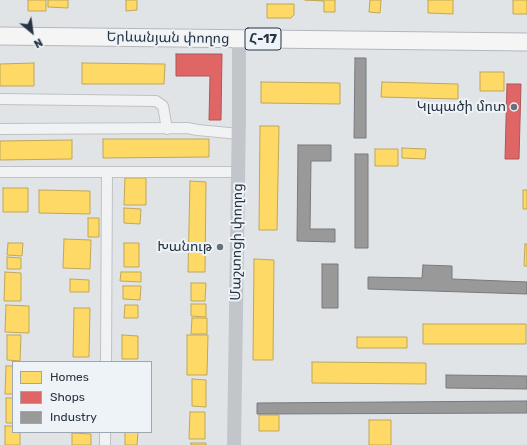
<!DOCTYPE html>
<meta charset="utf-8">
<style>
body{margin:0}
#map{position:relative;width:527px;height:445px;overflow:hidden;background:#e1e4e7;font-family:Rubik,sans-serif}
canvas{display:block}
.legend{position:absolute;left:12px;top:361px;width:140px;height:72px;box-sizing:border-box;background:#eef3f7;border:1px solid #9ea6af;margin:0;padding:5px 7px;list-style:none;font-size:12px;color:#263342}
.legend li{display:flex;align-items:center;gap:8px;height:20px}
.legend b{width:20px;border:1px solid #9ea6af}
.north{position:absolute;left:12px;top:12px;width:40px;height:40px;-webkit-text-stroke:3px #eef3f7;paint-order:stroke;rotate:151deg;font-size:11px;font-weight:700;line-height:16px;text-align:center;color:#263342}
.north::after{content:'';display:block;margin:auto;width:14px;height:18px;background:#263342;clip-path:polygon(50% 0,100% 100%,50% 72%,0 100%)}
</style>
<div id="map">
<canvas width="527" height="445"></canvas>
<ul class="legend">
<li><b style="height:11px;background:#ffd966"></b>Homes</li>
<li><b style="height:11px;background:#e06666"></b>Shops</li>
<li><b style="height:11px;background:#999"></b>Industry</li>
</ul>
<div class="north">N</div>
</div>
<script>
const ctx = document.querySelector('canvas').getContext('2d');
ctx.lineJoin = 'round';
function paint(path, color) { ctx.fillStyle = color; ctx.fill(path, 'evenodd'); }
const toPath = rows => new Path2D(rows.map(r => 'M' + r).join(''));
function stroke(path, color, width, dash) { ctx.strokeStyle = color; ctx.lineWidth = width; ctx.lineCap = dash ? 'butt' : 'round'; ctx.setLineDash(dash || []); ctx.stroke(path); }
function label(font, color, halo, rows, align = 'center') {
  ctx.font = font + ' Rubik,"Noto Sans Armenian",sans-serif'; ctx.lineWidth = 4; ctx.setLineDash([]); ctx.textBaseline = 'middle'; ctx.strokeStyle = halo; ctx.fillStyle = color; for (const [text, x, y, turn = 0] of rows) {
    ctx.save(); ctx.translate(x, y); ctx.rotate((+turn || 0) * Math.PI / 180); ctx.textAlign = isNaN(turn) ? turn : align; if (halo) ctx.strokeText(text, 0, 0); ctx.fillText(text, 0, 0); ctx.restore();
  }
}
const homes = toPath([
 [28,0,46,0,46,11,28,11,28,0],
 [48,0,68,0,68,8,48,7,48,0],
 [126,0,137,0,137,10,126,11,126,0],
 [305,0,335,0,335,12,324,12,324,1,305,0],
 [370,0,381,0,380,13,369,12,370,0],
 [428,0,453,0,453,14,428,13,428,0],
 [513,0,527,0,527,14,513,14,513,0],
 [267,4,294,4,294,15,291,18,267,18,267,4],
 [34,63,34,86,0,86,0,64,34,63],
 [82,63,165,64,164,84,82,84,82,63],
 [480,72,504,72,504,91,480,91,480,72],
 [261,82,340,83,340,104,261,103,261,82],
 [382,82,458,84,458,99,381,97,382,82],
 [260,126,279,126,277,230,259,230,260,126],
 [103,139,209,139,209,157,103,158,103,139],
 [72,140,72,159,0,160,0,141,72,140],
 [402,148,426,149,425,159,402,158,402,148],
 [375,149,398,149,398,166,375,166,375,149],
 [125,178,146,178,146,205,124,205,125,178],
 [190,181,206,182,205,272,188,272,190,181],
 [3,188,28,188,28,212,3,212,3,188],
 [39,190,90,191,90,214,39,213,39,190],
 [523,190,527,190,527,209,523,209,523,190],
 [124,208,141,209,140,224,124,223,124,208],
 [88,218,99,218,99,237,88,237,88,218],
 [64,239,91,240,90,269,63,268,64,239],
 [8,243,23,243,22,256,7,255,8,243],
 [124,243,139,243,139,267,124,267,124,243],
 [525,244,527,244,527,266,524,266,525,244],
 [7,257,21,258,21,269,7,269,7,257],
 [254,259,274,260,273,360,253,360,254,259],
 [5,272,21,273,21,301,4,301,5,272],
 [121,272,141,272,141,282,120,281,121,272],
 [70,279,89,280,89,292,70,292,70,279],
 [191,283,206,283,205,301,191,301,191,283],
 [123,286,141,286,140,300,123,299,123,286],
 [191,304,206,304,206,317,191,316,191,304],
 [6,305,29,306,29,333,5,332,6,305],
 [125,305,138,305,138,318,124,318,125,305],
 [74,308,90,308,89,357,73,357,74,308],
 [192,318,207,318,207,334,191,334,192,318],
 [423,324,526,324,526,344,423,344,423,324],
 [7,335,21,335,20,361,7,360,7,335],
 [122,335,138,336,138,359,122,359,122,335],
 [187,335,208,335,207,375,187,375,187,335],
 [357,337,407,337,407,348,357,348,357,337],
 [312,362,426,363,426,384,312,383,312,362],
 [6,366,13,366,13,394,5,394,6,366],
 [192,379,206,380,206,407,192,406,192,379],
 [6,398,13,398,13,423,6,423,6,398],
 [190,412,205,412,205,439,189,439,190,412],
 [259,415,279,415,279,431,259,431,259,415],
 [369,420,391,420,391,445,369,445,369,420],
 [5,426,13,426,13,432,20,432,20,445,5,445,5,426],
 [125,432,138,432,137,445,125,445,125,432],
 [72,433,91,434,91,445,72,445,72,433],
 [191,443,206,443,206,445,191,445,191,443]
]);
paint(homes, '#ffd966');
stroke(homes, '#bea75b', 1);
const shops = toPath([
 [176,54,222,54,221,120,209,120,210,76,176,76,176,54],
 [507,84,521,84,519,159,505,159,507,84]
]);
paint(shops, '#e06666');
stroke(shops, '#a8575b', 1);
const industry = toPath([
 [355,58,366,58,366,138,354,138,355,58],
 [298,145,331,145,331,161,311,161,310,229,335,229,335,242,297,241,298,145],
 [355,154,368,154,368,248,355,248,355,154],
 [322,264,338,264,338,308,322,308,322,264],
 [423,265,452,266,452,279,527,282,527,294,368,289,368,277,422,278,423,265],
 [446,375,527,376,527,389,446,388,446,375],
 [527,401,527,413,257,414,257,403,527,401]
]);
paint(industry, '#999');
stroke(industry, '#767a7f', 1);
const street = toPath([
 [0,99,156,101,163,106,167,129],
 [0,129,187,128,198,130,239,134],
 [0,172,238,172],
 [106,362,107,172],
 [105,445,105,432]
]);
const highway = toPath([
 [0,36,527,42]
]);
stroke(street, '#bfc2c5', 12);
stroke(highway, '#b3b7bc', 19);
stroke(street, '#f1f2f3', 10);
stroke(toPath([
 [234,445,239,113,239,39]
]), '#c2c5c9', 14);
stroke(highway, '#f5f5f6', 17);
for (const [x, y, r, color] of [
 [514,107,4,"#67717c"],
 [220,247,4,"#67717c"]
]) { const dot = new Path2D(); dot.arc(x, y, r, 0, 2 * Math.PI); ctx.fillStyle = color; ctx.fill(dot); stroke(dot, '#eef3f7', 1.5); }
for (const [x, y, w] of [
 [263,39,36]
]) { const box = new Path2D(); box.roundRect(x - w / 2, y - 11, w, 22, 3); ctx.fillStyle = '#eef3f7'; ctx.fill(box); stroke(box, '#263342', 1); }
label('bold 13px', '#263342', null, [
 ["Հ-17",263,39]
]);
label('14px', '#263342', '#eef3f7', [
 ["Երևանյան փողոց",168,38,1],
 ["Մաշտոցի փողոց",237,242,-89]
]);
label('14px', '#263342', '#eef3f7', [
 ["Կլպածի մոտ",506,107],
 ["Խանութ",212,247]
], 'right');
</script>
